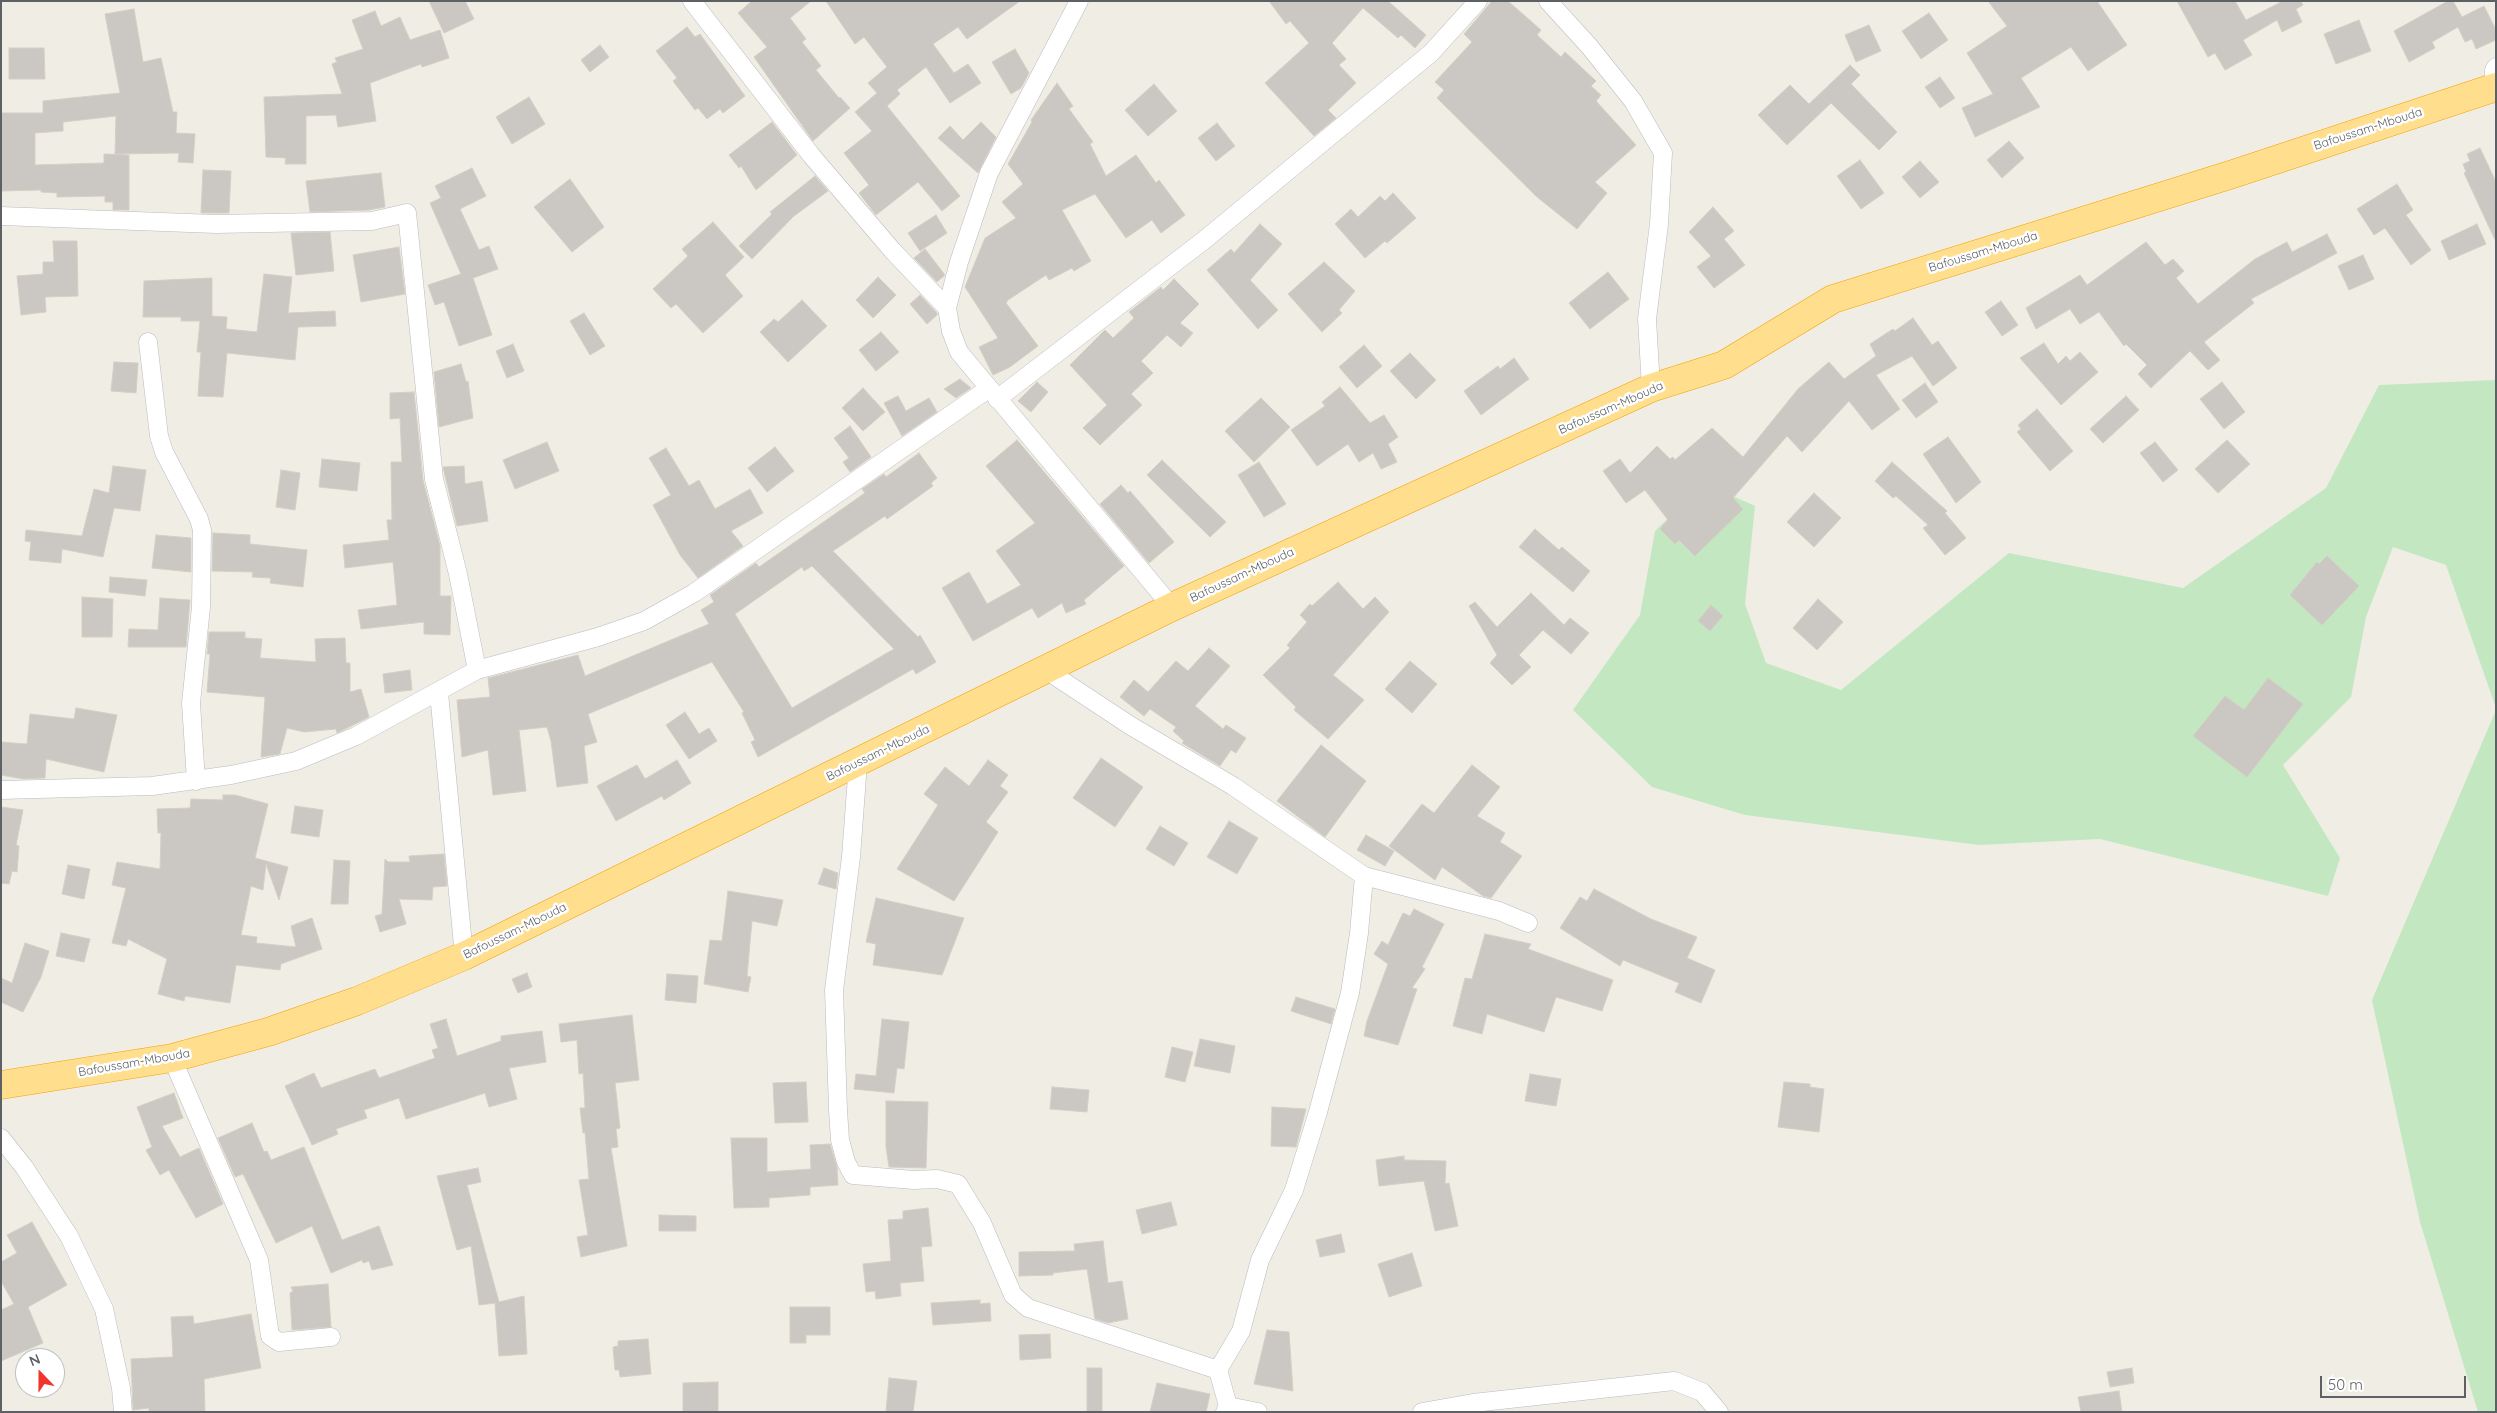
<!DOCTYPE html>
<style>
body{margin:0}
#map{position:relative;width:2497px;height:1413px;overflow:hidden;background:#f0ede5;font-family:Quicksand,sans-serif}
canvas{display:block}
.frame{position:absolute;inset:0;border:2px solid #5d6166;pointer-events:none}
.north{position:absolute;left:15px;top:1348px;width:50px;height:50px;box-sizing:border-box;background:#fff;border:1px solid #bec0c2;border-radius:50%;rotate:338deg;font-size:14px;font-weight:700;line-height:20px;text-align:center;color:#5d6166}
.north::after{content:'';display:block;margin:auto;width:18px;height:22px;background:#ef352d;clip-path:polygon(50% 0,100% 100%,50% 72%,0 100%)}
.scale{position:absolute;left:2320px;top:1376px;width:146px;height:22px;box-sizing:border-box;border:2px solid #5d6166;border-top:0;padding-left:6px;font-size:15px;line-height:18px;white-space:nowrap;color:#5d6166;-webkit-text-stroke:4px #fff;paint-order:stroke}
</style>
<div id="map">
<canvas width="2497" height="1413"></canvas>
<div class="frame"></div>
<div class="north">N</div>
<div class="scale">50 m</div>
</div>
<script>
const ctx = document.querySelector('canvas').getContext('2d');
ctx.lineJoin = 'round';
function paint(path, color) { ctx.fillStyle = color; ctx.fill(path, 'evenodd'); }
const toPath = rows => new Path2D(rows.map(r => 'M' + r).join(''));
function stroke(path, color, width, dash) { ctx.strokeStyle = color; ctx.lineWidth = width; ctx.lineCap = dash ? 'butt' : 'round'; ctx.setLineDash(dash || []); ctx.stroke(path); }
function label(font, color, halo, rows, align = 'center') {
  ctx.font = font + ' Quicksand,sans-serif'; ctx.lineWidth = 5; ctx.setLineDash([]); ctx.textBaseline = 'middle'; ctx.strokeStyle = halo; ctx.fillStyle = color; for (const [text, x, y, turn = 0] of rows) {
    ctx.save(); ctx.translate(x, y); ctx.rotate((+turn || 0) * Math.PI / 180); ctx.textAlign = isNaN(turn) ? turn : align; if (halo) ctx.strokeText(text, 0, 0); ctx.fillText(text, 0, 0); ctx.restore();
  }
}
paint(toPath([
 [2496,380,2496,708,2446,565,2393,547,2366,617,2351,697,2283,765,2340,858,2328,896,2100,839,1979,845,1745,815,1652,787,1573,710,1640,615,1655,531,1704,483,1755,506,1745,604,1766,663,1841,690,2009,553,2183,588,2326,488,2379,385],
 [2496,710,2496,1412,2478,1412,2420,1222,2372,1000]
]), '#c3e8c1');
const building = toPath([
 [429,1,465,1,474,19,444,33,429,1],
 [752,1,811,1,790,18,806,39,802,42,821,66,816,70,839,98,840,97,850,108,813,141,754,57,767,47,738,13,752,1],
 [826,1,1020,1,967,39,958,27,933,44,954,73,968,64,981,83,950,103,926,67,897,90,900,94,887,106,960,196,942,211,918,182,876,215,859,193,869,185,844,153,872,131,855,112,877,93,868,83,887,67,864,37,855,44,826,1],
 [1269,1,1388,1,1426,35,1415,48,1401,35,1398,38,1363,8,1332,43,1346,59,1339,65,1356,83,1328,110,1336,118,1314,136,1265,83,1309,43,1290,21,1286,24,1269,1],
 [1492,1,1508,1,1541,30,1537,35,1561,57,1565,52,1596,81,1591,86,1601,95,1596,101,1636,145,1595,182,1607,193,1577,229,1537,197,1437,98,1444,90,1435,82,1472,42,1464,34,1492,1],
 [1988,1,2097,1,2127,45,2088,71,2071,47,2021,78,2040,107,1975,137,1962,108,1993,94,1967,53,2007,26,1988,1],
 [2177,1,2235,1,2246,20,2283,1,2301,1,2303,5,2296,9,2302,22,2282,32,2277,20,2243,40,2252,55,2225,70,2215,53,2208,57,2177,1],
 [2448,1,2453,1,2462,17,2484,6,2496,30,2496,40,2476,49,2472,39,2465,42,2458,27,2432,42,2435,48,2409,62,2394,31,2448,1],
 [134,9,143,62,161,58,173,112,177,112,176,133,195,134,193,163,178,162,179,153,115,154,116,116,63,122,63,131,35,133,35,165,104,163,104,154,129,155,129,210,113,210,113,202,105,202,105,196,57,197,57,193,41,192,41,190,1,191,1,113,43,113,43,101,120,93,105,14,134,9],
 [375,11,381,26,400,17,410,40,440,30,449,58,422,67,421,64,370,83,376,121,338,127,336,115,306,116,306,164,285,164,286,158,266,157,264,97,342,94,332,64,337,62,335,58,363,49,352,20,375,11],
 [1929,13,1948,40,1921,59,1902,31,1929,13],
 [2359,20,2371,51,2336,64,2324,34,2359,20],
 [1869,25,1881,51,1856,62,1845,35,1869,25],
 [687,27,695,37,700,34,745,96,723,113,720,109,707,119,698,108,695,110,673,81,677,78,656,51,687,27],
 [600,45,609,57,590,72,581,60,600,45],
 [9,48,44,48,45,79,9,79,9,48],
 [1015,49,1029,73,1021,88,1011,94,992,62,1015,49],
 [1850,65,1860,75,1851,84,1897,132,1879,150,1831,103,1787,145,1758,115,1790,85,1809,104,1850,65],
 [1940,77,1955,98,1940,108,1925,87,1940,77],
 [1057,83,1073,106,1069,109,1093,142,1090,144,1106,176,1136,155,1156,183,1159,180,1185,215,1161,233,1152,220,1126,238,1095,194,1062,210,1091,261,1074,271,1072,268,1049,280,1046,275,1008,300,1006,303,1038,346,1010,367,993,375,979,347,998,338,965,287,985,238,1016,218,1002,202,1023,184,1008,164,1032,122,1031,120,1057,83],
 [1154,84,1177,111,1148,136,1125,110,1154,84],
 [529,97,545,124,512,144,496,117,529,97],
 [772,122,797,155,756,190,741,166,739,168,729,155,772,122],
 [981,122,996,137,978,173,938,138,950,126,963,140,981,122],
 [1217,123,1235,146,1216,161,1198,138,1217,123],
 [2009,141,2024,158,2002,178,1987,160,2009,141],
 [2480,148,2496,182,2496,242,2464,173,2466,172,2463,164,2470,161,2467,154,2480,148],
 [1860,160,1884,193,1861,209,1837,176,1860,160],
 [1920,161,1939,182,1920,198,1902,177,1920,161],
 [472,168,486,196,460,209,479,250,489,246,498,269,473,278,492,335,459,346,444,302,435,305,428,285,461,274,430,203,441,198,435,186,472,168],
 [203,170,231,171,229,213,201,213,203,170],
 [381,173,385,207,369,210,310,212,306,181,381,173],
 [815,176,828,191,794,216,752,259,739,246,772,214,770,212,815,176],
 [570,179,604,227,572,252,534,207,570,179],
 [2397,184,2413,210,2406,215,2431,250,2411,265,2385,228,2374,235,2357,209,2397,184],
 [1393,193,1416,218,1387,243,1385,241,1365,258,1335,224,1351,209,1358,217,1380,196,1385,201,1393,193],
 [1713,207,1734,231,1724,239,1745,265,1714,288,1697,267,1711,256,1689,232,1713,207],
 [936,215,947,233,920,251,908,233,936,215],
 [713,222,744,257,725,275,743,296,703,333,676,304,671,308,653,289,688,256,682,249,713,222],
 [1260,224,1282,244,1250,280,1278,310,1258,329,1207,270,1231,249,1234,253,1260,224],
 [2477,224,2486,244,2449,260,2441,241,2477,224],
 [330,232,334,271,296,275,291,233,330,232],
 [2327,234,2337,253,2251,299,2254,303,2204,342,2220,360,2208,370,2190,351,2151,388,2138,374,2147,365,2126,344,2124,346,2099,312,2080,324,2070,309,2036,329,2026,308,2080,275,2087,285,2146,242,2165,265,2173,259,2184,271,2176,278,2198,304,2255,259,2287,242,2292,252,2327,234],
 [53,241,77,241,78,296,45,297,46,312,21,315,17,276,43,274,43,262,54,262,53,241],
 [399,247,405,294,361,302,353,255,399,247],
 [925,249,945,275,937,282,914,258,925,249],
 [2363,255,2374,279,2349,290,2338,266,2363,255],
 [1324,262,1355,291,1339,310,1342,313,1322,332,1288,294,1324,262],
 [1608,272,1629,299,1590,329,1569,303,1608,272],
 [264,274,292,277,288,313,335,311,336,326,298,327,295,360,227,353,223,397,198,396,201,352,197,352,200,321,181,321,181,317,143,317,144,281,212,278,212,316,227,317,226,329,257,332,264,274],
 [878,277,896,295,873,318,856,300,878,277],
 [1174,279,1199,304,1180,323,1193,333,1181,347,1167,335,1141,361,1153,373,1131,394,1142,405,1100,445,1083,428,1107,405,1070,365,1105,330,1113,338,1134,318,1129,312,1161,287,1163,290,1174,279],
 [920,295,937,313,937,315,927,324,910,304,920,295],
 [802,300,827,326,788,362,760,332,774,319,778,322,802,300],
 [2001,301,2018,325,2002,336,1985,312,2001,301],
 [584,313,605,346,590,355,570,321,584,313],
 [1913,318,1932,345,1938,341,1957,368,1933,386,1912,356,1876,375,1900,409,1872,430,1849,401,1802,452,1787,436,1733,498,1743,509,1695,556,1679,540,1675,544,1660,529,1668,520,1645,490,1626,503,1603,471,1620,459,1630,473,1657,446,1670,459,1673,457,1675,460,1712,428,1743,457,1798,389,1829,362,1844,379,1876,356,1870,344,1893,329,1895,331,1913,318],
 [881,332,899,352,876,371,859,350,881,332],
 [2044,343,2058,364,2066,356,2070,361,2080,352,2098,372,2061,405,2020,358,2044,343],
 [513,344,524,371,507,378,496,351,513,344],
 [1364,345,1382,366,1357,388,1339,367,1364,345],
 [1410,353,1436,380,1416,399,1390,371,1410,353],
 [1514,358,1529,379,1481,415,1464,391,1498,366,1500,369,1514,358],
 [114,362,138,363,136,393,111,391,114,362],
 [461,364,466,382,468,381,473,418,439,427,434,372,461,364],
 [960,379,971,388,956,398,944,389,960,379],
 [1037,382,1048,392,1031,412,1018,401,1037,382],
 [2222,382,2245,412,2224,429,2200,399,2222,382],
 [1925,383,1938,402,1916,418,1902,400,1925,383],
 [1340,387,1370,423,1384,415,1398,437,1388,444,1397,462,1381,469,1373,453,1359,462,1348,444,1317,466,1291,430,1325,406,1322,402,1340,387],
 [863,388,885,412,863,431,842,408,863,388],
 [414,392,423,480,440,546,440,596,451,596,450,635,424,634,424,622,361,629,358,610,397,605,393,562,345,568,343,545,389,540,387,520,392,520,391,462,402,462,400,418,390,419,390,393,414,392],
 [898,396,906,411,929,398,937,412,902,436,884,403,898,396],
 [2126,396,2139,410,2103,443,2090,429,2126,396],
 [1261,398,1290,427,1254,462,1225,431,1261,398],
 [2037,409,2073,451,2050,471,2017,432,2021,429,2018,425,2037,409],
 [850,426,871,457,850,472,843,462,849,458,834,438,850,426],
 [1948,437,1981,482,1956,503,1923,454,1948,437],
 [1017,440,1124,566,1084,600,1086,604,1066,613,1062,603,1038,618,1032,608,973,641,942,588,969,572,987,604,1021,585,996,551,1035,523,986,466,1017,440],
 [2227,440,2250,464,2218,493,2195,469,2227,440],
 [547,442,559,471,515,489,503,460,547,442],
 [2155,442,2178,470,2163,482,2140,453,2155,442],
 [775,447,794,471,767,492,748,468,775,447],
 [666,448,689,486,699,480,715,509,750,489,763,513,731,531,743,546,698,578,680,555,653,505,671,495,649,458,666,448],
 [919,453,937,478,931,483,933,486,887,519,885,516,833,551,918,637,920,635,936,662,916,674,913,669,758,757,751,742,755,740,742,713,744,712,712,662,588,714,597,742,584,746,588,783,557,787,551,741,547,727,519,730,526,791,493,795,488,750,462,757,457,700,490,697,488,678,578,655,585,676,709,624,701,610,714,602,710,595,756,563,759,567,865,493,862,489,884,474,886,477,919,453],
 [812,566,894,649,792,708,735,614,802,567,804,571,812,566],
 [322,459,360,463,357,491,319,487,322,459],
 [1162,460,1226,522,1210,537,1147,475,1162,460],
 [1259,462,1286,504,1264,517,1238,475,1259,462],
 [1892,462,1947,511,1945,513,1966,538,1945,555,1923,528,1928,525,1896,496,1893,498,1875,481,1892,462],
 [113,466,146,470,140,511,114,508,103,557,62,549,61,563,29,560,31,542,25,541,26,530,82,536,94,489,109,493,113,466],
 [464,466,465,484,482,481,488,521,457,526,443,467,464,466],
 [281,470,300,473,295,510,276,507,281,470],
 [1121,485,1128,493,1130,491,1174,542,1149,563,1100,504,1121,485],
 [1814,493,1841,518,1814,547,1787,522,1814,493],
 [1535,529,1559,550,1562,547,1590,571,1573,592,1519,547,1535,529],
 [213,533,250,535,250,544,307,550,303,587,270,583,271,578,252,577,253,572,212,571,213,533],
 [156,535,191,538,191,572,152,568,156,535],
 [2327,556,2359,586,2322,625,2290,595,2317,562,2319,564,2327,556],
 [110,577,147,580,145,596,109,592,110,577],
 [1338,582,1363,609,1375,597,1389,612,1333,675,1364,700,1328,739,1294,710,1296,707,1263,675,1290,648,1287,645,1307,622,1300,615,1310,604,1312,606,1338,582],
 [1531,593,1564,625,1570,618,1589,633,1571,654,1543,630,1519,655,1531,667,1512,685,1490,663,1497,655,1469,606,1475,602,1497,627,1531,593],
 [82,597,113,599,112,637,82,637,82,597],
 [160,598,190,600,186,647,128,647,129,629,158,630,160,598],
 [1818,599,1843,622,1817,650,1793,628,1818,599],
 [1711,605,1723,616,1710,631,1698,621,1711,605],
 [209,632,245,632,245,638,262,639,260,658,316,662,315,639,345,638,346,663,350,663,350,692,361,689,369,717,337,733,336,729,304,732,287,728,280,754,261,757,265,697,207,692,210,654,207,654,209,632],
 [1209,648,1230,666,1195,706,1223,729,1226,725,1246,738,1236,753,1231,750,1220,766,1182,743,1184,741,1173,731,1176,727,1150,709,1144,716,1120,697,1134,680,1148,692,1176,661,1188,671,1209,648],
 [1410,661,1437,684,1412,713,1385,689,1410,661],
 [410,670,412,690,385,693,383,674,410,670],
 [2268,678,2303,704,2247,777,2193,736,2225,696,2244,710,2268,678],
 [76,708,117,715,104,772,46,759,45,778,23,779,1,775,1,742,27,744,30,714,74,719,76,708],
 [685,712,699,734,709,728,717,741,689,759,666,725,685,712],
 [1321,745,1366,781,1325,837,1277,801,1321,745],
 [1101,758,1143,787,1115,827,1073,798,1101,758],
 [677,760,691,783,664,800,662,796,616,821,597,786,637,765,645,779,677,760],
 [988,760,1008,775,1000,786,1008,792,986,822,998,832,954,901,897,869,938,805,924,794,945,767,969,786,988,760],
 [1472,765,1500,787,1477,816,1505,833,1500,842,1522,856,1491,898,1483,896,1442,867,1435,880,1389,846,1422,804,1434,813,1472,765],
 [223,795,235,795,268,804,255,858,288,867,279,900,266,864,263,890,251,886,241,935,257,937,256,943,296,947,291,926,312,918,322,949,281,964,280,970,236,965,230,1003,185,996,184,1001,158,994,167,959,128,939,126,946,112,943,126,888,112,885,117,862,160,869,161,833,158,833,157,809,190,808,191,799,223,800,223,795],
 [295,806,323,810,319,837,291,833,295,806],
 [1,807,23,810,16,845,19,846,17,872,12,871,9,884,1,883,1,807],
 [1229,821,1258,838,1237,874,1207,857,1229,821],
 [1160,826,1188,843,1174,866,1146,849,1160,826],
 [1366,835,1394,851,1385,866,1357,850,1366,835],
 [444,854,447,886,433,887,432,900,399,899,406,924,380,932,375,916,382,914,385,859,388,862,410,862,409,856,444,854],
 [334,860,350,861,348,904,331,904,334,860],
 [68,865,90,869,84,899,62,894,68,865],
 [824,868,838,873,836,889,818,884,824,868],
 [1594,889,1651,919,1697,937,1687,958,1715,970,1701,1003,1675,992,1679,983,1623,960,1620,966,1560,928,1580,897,1587,901,1594,889],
 [728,891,783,900,777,926,752,921,747,976,751,977,748,992,704,984,710,940,722,941,728,891],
 [876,898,964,918,942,975,873,965,876,944,866,942,876,898],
 [1414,909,1444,924,1422,967,1425,969,1412,988,1417,989,1398,1045,1364,1036,1367,1021,1388,964,1374,954,1382,941,1388,945,1403,913,1410,916,1414,909],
 [61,933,90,939,84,962,56,956,61,933],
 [1485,934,1531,944,1528,949,1613,980,1602,1011,1556,997,1544,1032,1487,1014,1482,1034,1453,1026,1465,978,1472,979,1485,934],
 [25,943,49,951,41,977,23,1012,1,1002,1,978,12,983,25,943],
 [527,973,532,987,518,993,512,979,527,973],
 [667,974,698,976,696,1003,665,1000,667,974],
 [1296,997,1335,1009,1331,1024,1291,1011,1296,997],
 [632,1015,639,1080,615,1083,620,1128,616,1129,618,1147,611,1148,627,1246,581,1257,577,1237,588,1235,579,1180,589,1179,585,1132,583,1133,580,1108,585,1108,583,1073,579,1074,577,1040,561,1042,559,1024,632,1015],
 [446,1019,457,1056,501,1041,501,1036,542,1031,546,1062,509,1068,517,1099,489,1107,485,1093,406,1119,399,1098,364,1110,367,1118,336,1129,338,1134,312,1145,285,1086,314,1073,321,1088,375,1069,379,1078,435,1058,432,1050,438,1048,430,1024,446,1019],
 [882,1019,909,1022,904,1069,897,1068,894,1093,854,1089,856,1074,876,1076,882,1019],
 [1200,1039,1235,1046,1230,1073,1194,1066,1200,1039],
 [1172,1047,1193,1052,1185,1082,1165,1077,1172,1047],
 [1530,1074,1561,1079,1556,1106,1525,1101,1530,1074],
 [806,1082,808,1122,775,1123,773,1083,806,1082],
 [1784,1082,1810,1084,1810,1087,1824,1089,1819,1132,1778,1127,1784,1082],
 [1052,1087,1089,1090,1087,1112,1050,1109,1052,1087],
 [174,1093,183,1118,162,1126,180,1157,199,1148,223,1204,196,1218,169,1170,160,1175,146,1150,152,1147,137,1107,174,1093],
 [886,1101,928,1102,926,1168,889,1167,886,1147,886,1101],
 [1272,1107,1306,1109,1296,1147,1271,1146,1272,1107],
 [252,1123,264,1152,267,1151,271,1160,304,1147,342,1240,379,1226,393,1265,372,1270,369,1261,363,1263,362,1260,331,1273,312,1226,276,1243,243,1174,235,1177,218,1138,252,1123],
 [731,1138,767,1138,767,1172,811,1169,810,1145,830,1144,837,1167,838,1185,810,1187,810,1195,769,1198,769,1207,734,1208,731,1138],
 [1404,1156,1404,1160,1446,1161,1445,1184,1449,1183,1458,1226,1435,1231,1424,1181,1379,1186,1376,1160,1404,1156],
 [478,1168,481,1182,467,1185,499,1302,524,1296,527,1354,499,1356,495,1303,479,1305,471,1246,457,1250,437,1176,478,1168],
 [1171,1202,1177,1225,1142,1234,1136,1210,1171,1202],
 [928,1208,932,1246,921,1247,924,1281,900,1283,901,1296,876,1299,875,1291,866,1292,863,1264,891,1261,888,1220,903,1219,903,1211,928,1208],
 [659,1215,696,1216,696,1231,659,1231,659,1215],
 [32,1222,67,1285,28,1307,43,1343,1,1361,1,1310,14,1304,1,1281,1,1262,17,1253,7,1235,32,1222],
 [1341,1234,1345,1252,1320,1257,1316,1240,1341,1234],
 [1103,1241,1108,1283,1122,1281,1128,1319,1108,1323,1095,1319,1087,1269,1053,1273,1053,1275,1019,1276,1019,1252,1075,1251,1074,1244,1103,1241],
 [1412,1253,1422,1286,1389,1297,1378,1264,1412,1253],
 [328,1284,331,1327,292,1330,290,1293,293,1291,291,1287,328,1284],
 [980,1300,980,1304,990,1303,991,1321,933,1325,931,1303,980,1300],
 [790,1307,830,1307,830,1335,806,1335,806,1343,790,1343,790,1307],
 [251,1314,261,1368,204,1379,205,1412,149,1412,149,1408,133,1410,131,1359,173,1357,171,1317,193,1316,194,1324,251,1314],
 [1267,1330,1289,1332,1293,1391,1254,1384,1267,1330],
 [1050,1334,1051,1358,1020,1360,1019,1335,1050,1334],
 [648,1339,651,1374,620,1377,619,1370,615,1370,613,1347,618,1346,618,1341,648,1339],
 [1087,1368,1102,1368,1102,1412,1087,1412,1087,1368],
 [2132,1368,2134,1383,2110,1387,2107,1372,2132,1368],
 [889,1378,917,1381,913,1412,886,1412,889,1378],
 [718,1382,718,1412,683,1412,683,1383,718,1382],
 [1157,1383,1210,1394,1206,1412,1150,1412,1157,1383],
 [2119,1391,2122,1412,2081,1412,2078,1397,2119,1391]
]);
paint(building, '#cbc8c3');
stroke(building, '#d5cfc3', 1);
const street = toPath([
 [692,1,811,155,892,250,947,308],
 [1079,1,989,173,959,262,947,308,951,331,959,352,1172,607],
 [1548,1,1589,46,1633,101,1663,153,1659,224,1647,319,1651,388],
 [2494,87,2494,70,2496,67],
 [1,216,216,224,372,221,407,213,434,479,458,574,477,670],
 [148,342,159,436,164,452,199,519,202,530,201,607,191,703,196,781],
 [997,399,1203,241,1335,132,1431,53,1478,1],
 [1046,670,1131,726,1233,786,1364,876,1499,911,1528,923],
 [439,693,464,956],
 [858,763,851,857,834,990,838,1110,840,1140,846,1162,853,1175,914,1180,937,1179,958,1184,982,1223,1013,1295,1028,1308,1218,1370],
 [1,790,152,786,231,775,296,761,356,736,477,670,598,637,644,621,694,593,988,389],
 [172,1058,259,1260,270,1336,279,1342,331,1337],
 [1,1138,24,1167,69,1236,104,1309,121,1388,123,1412],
 [1228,1406,1258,1412],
 [1225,1412,1228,1406,1218,1370,1241,1331,1260,1260,1294,1190,1318,1112,1350,993,1359,933,1364,876],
 [1422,1412,1473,1403,1674,1381,1702,1392,1719,1412]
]);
const highway = toPath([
 [1,1085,172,1058,268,1032,357,1001,464,956,1172,607,1651,388,1724,365,1833,299,2233,174,2496,87]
]);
stroke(street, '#b8bbc0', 19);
stroke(highway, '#f5a100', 29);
stroke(street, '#fff', 18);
stroke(highway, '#ffde8d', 28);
label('12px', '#5d6166', '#fff', [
 ["Bafoussam-Mbouda",2368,129,-18],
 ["Bafoussam-Mbouda",1983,252,-17],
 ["Bafoussam-Mbouda",1611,408,-24],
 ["Bafoussam-Mbouda",1242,575,-25],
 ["Bafoussam-Mbouda",878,753,-26],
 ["Bafoussam-Mbouda",515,931,-26],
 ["Bafoussam-Mbouda",134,1063,-10]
]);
</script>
